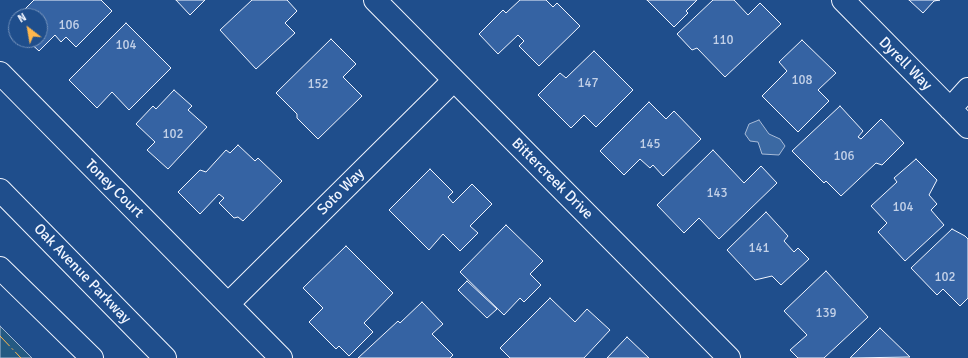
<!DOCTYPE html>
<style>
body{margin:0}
#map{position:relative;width:968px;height:358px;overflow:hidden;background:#1f4e8c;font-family:Signika,sans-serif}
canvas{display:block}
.north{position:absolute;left:8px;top:8px;width:40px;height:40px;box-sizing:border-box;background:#1f4e8c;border:1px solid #7391ba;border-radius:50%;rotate:329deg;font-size:11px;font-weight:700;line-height:16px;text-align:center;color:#f2f6ff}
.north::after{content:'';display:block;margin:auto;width:14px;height:18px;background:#ffb74d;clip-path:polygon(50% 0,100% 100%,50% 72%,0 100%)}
</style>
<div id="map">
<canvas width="968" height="358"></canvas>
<div class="north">N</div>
</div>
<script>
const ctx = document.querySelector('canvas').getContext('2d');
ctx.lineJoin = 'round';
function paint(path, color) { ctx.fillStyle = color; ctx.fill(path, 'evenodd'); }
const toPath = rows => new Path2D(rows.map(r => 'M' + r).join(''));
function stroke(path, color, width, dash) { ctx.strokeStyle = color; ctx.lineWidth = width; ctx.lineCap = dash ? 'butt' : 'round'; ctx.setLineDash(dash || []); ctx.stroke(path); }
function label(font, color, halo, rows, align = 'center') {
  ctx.font = font + ' Signika,sans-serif'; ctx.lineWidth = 3; ctx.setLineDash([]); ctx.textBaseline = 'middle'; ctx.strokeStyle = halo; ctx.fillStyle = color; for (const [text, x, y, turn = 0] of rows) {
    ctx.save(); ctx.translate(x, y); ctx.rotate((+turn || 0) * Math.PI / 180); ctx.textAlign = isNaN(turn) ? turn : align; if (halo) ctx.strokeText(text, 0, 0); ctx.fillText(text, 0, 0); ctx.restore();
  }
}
const green = toPath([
 [0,326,32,358,0,358,0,326]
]);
paint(green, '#245a82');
stroke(green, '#a8bbd7', 1);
const water = toPath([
 [759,120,769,134,780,139,785,146,779,155,762,154,758,142,750,141,745,134,749,124,759,120]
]);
paint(water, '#3b69a3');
stroke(water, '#a8bbd7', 1);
const building = toPath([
 [34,0,101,0,112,11,76,47,66,37,61,42,55,35,39,51,27,40,40,40,40,16,18,16,34,0],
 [176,0,205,0,190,15,176,0],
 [252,0,287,0,297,11,285,23,295,33,256,69,220,30,252,0],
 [520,0,546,0,553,7,557,3,580,26,539,66,519,46,524,41,518,35,498,54,479,34,503,10,506,13,520,0],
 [647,0,697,0,686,11,688,13,674,27,647,0],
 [713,0,734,0,748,15,760,3,781,24,725,77,697,48,692,50,677,34,713,0],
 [909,0,940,0,934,1,923,13,909,0],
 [16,18,16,29,11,24,16,18],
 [126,23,171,68,129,110,112,92,97,108,69,80,126,23],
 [331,39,356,64,343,77,362,96,318,139,297,118,297,114,276,93,331,39],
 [802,40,836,73,818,90,829,101,798,132,762,96,787,71,779,62,802,40],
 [594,51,633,90,596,127,584,115,571,128,538,95,560,73,566,78,594,51],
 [174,90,192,106,188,110,207,127,168,169,147,150,155,142,136,124,153,106,156,109,174,90],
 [649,102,666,119,674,111,701,139,663,176,653,165,650,168,640,159,624,175,600,151,649,102],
 [840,106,863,131,858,137,861,139,881,119,904,143,882,165,876,163,841,196,826,181,824,183,792,151,840,106],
 [238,145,255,161,258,158,282,181,243,221,238,217,234,218,219,203,224,198,219,194,200,214,178,192,200,170,206,172,226,150,230,153,238,145],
 [713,150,744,183,761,166,777,183,719,239,699,218,684,233,657,205,713,150],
 [916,159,937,180,929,195,937,204,931,210,944,225,905,261,878,232,887,223,871,206,897,182,894,178,916,159],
 [430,169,453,192,448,197,453,203,472,184,492,204,470,226,478,233,460,251,443,234,429,250,389,210,430,169],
 [766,212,788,236,784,241,794,252,798,248,809,259,781,285,772,276,755,280,727,250,766,212],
 [506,225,543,261,530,274,541,285,524,302,520,298,504,315,460,272,506,225],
 [952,229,965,236,968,239,968,298,960,306,943,289,937,295,911,268,952,229],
 [346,246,393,293,364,323,373,332,349,356,339,346,336,349,309,322,323,308,303,288,346,246],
 [826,271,868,317,824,358,798,358,790,350,807,335,784,311,826,271],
 [467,281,497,309,487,318,458,290,467,281],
 [550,298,575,322,587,309,610,330,584,358,510,358,500,348,550,298],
 [422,302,443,324,432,334,453,355,450,358,358,358,398,321,400,323,422,302],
 [880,328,910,357,850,358,880,328],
 [627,337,649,358,607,358,627,337]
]);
paint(building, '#3563a3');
stroke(building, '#f2f6ff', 1);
const minor = toPath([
 [375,0,729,358],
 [843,0,968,127],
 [0,73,281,358],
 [950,109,968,89],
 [0,190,165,358],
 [0,268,92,358],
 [228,304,454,80]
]);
stroke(minor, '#f2f6ff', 24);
stroke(minor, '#1f4e8c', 22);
stroke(toPath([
 [0,336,21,358]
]), '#ffb74d', 1, [14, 3, 2, 3]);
label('13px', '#c3d1e8', null, [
 ["106",69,26],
 ["110",723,41],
 ["104",126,46],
 ["108",802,81],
 ["147",588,84],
 ["152",318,85],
 ["102",173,135],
 ["145",650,145],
 ["106",844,157],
 ["143",717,194],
 ["104",903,208],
 ["141",759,249],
 ["102",945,278],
 ["139",826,314]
]);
label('15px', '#f2f6ff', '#1f4e8c', [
 ["Dyrell Way",905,64,45],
 ["Bittercreek Drive",552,179,45],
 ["Toney Court",114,189,45],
 ["Soto Way",341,192,-45],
 ["Oak Avenue Parkway",82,274,46]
]);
</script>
